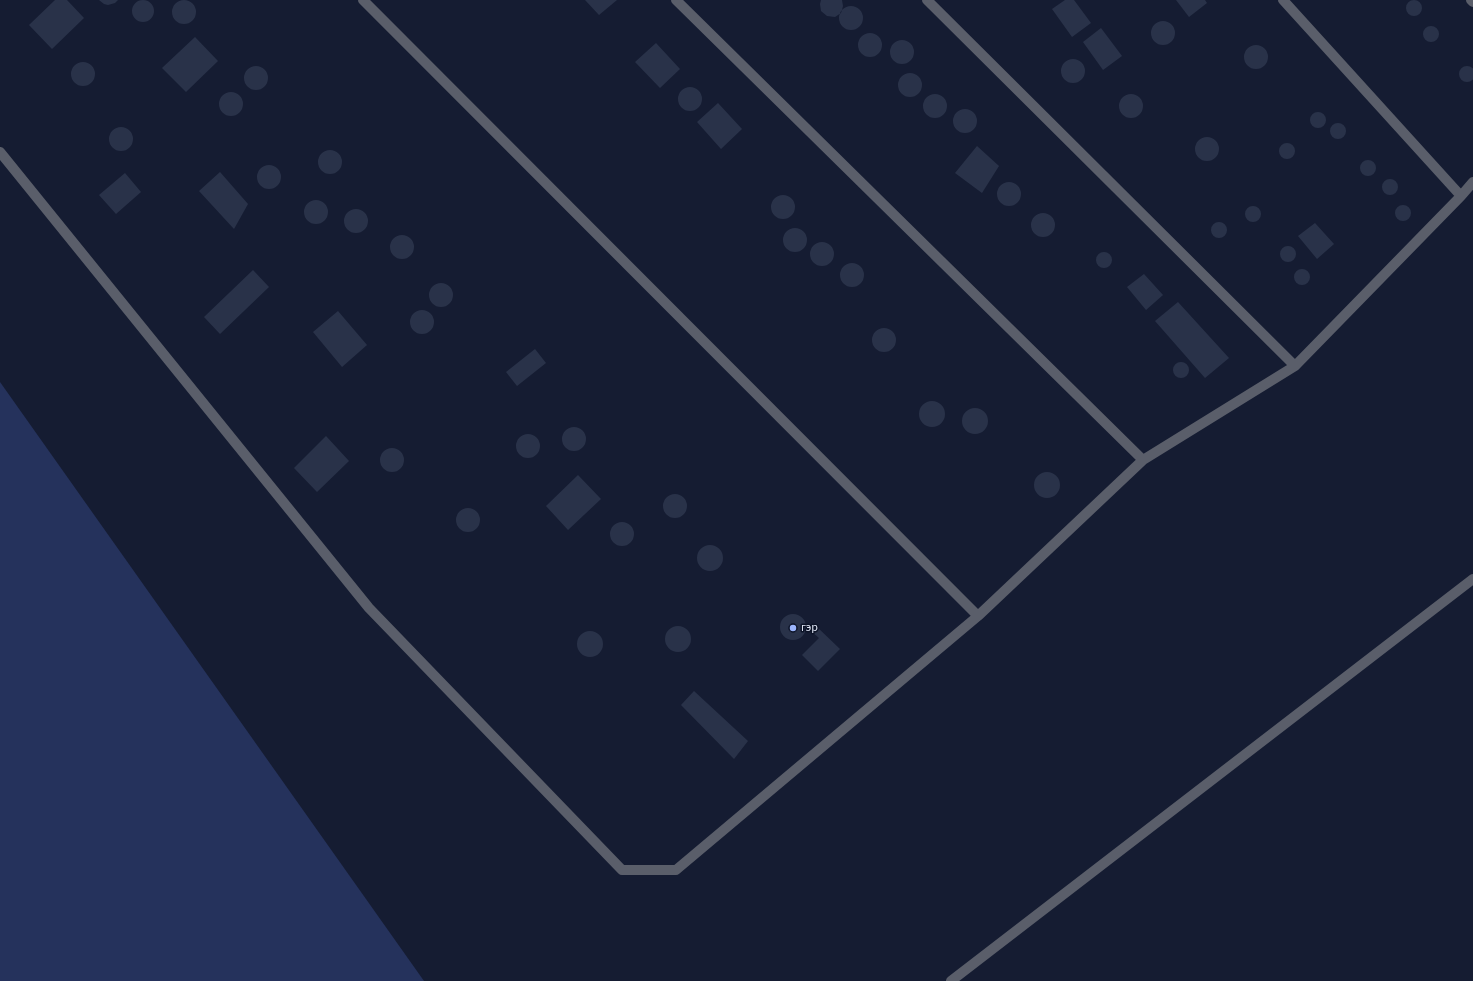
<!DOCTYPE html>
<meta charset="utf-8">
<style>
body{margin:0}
canvas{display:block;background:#151c32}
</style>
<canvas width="1473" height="981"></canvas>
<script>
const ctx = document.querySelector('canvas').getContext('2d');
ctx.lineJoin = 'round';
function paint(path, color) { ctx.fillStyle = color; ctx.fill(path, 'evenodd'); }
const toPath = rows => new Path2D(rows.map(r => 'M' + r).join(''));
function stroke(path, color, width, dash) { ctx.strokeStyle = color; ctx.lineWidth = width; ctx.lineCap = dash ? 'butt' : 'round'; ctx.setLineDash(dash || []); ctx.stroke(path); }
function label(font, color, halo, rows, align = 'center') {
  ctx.font = font + ' "Source Sans 3",sans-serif'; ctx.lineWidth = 3; ctx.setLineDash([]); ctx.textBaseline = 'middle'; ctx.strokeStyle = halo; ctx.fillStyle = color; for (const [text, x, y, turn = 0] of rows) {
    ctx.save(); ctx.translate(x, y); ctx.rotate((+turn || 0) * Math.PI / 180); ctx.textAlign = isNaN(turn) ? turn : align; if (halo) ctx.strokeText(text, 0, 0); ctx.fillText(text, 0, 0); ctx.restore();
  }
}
paint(toPath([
 [0,382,424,981,0,981]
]), '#25325c');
paint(toPath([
 '132 11a11 11 0 1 1 22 0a11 11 0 1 1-22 0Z',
 [55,0,67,0,84,18,52,49,29,25],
 [99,0,118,0,115,3,108,5,104,4],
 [585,0,617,0,599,15],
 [821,0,842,0,843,6,842,10,841,13,835,17,827,16,821,11,820,4],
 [1065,0,1074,0,1091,23,1072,37,1052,9],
 [1176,0,1205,0,1207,3,1189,17],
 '1406 8a8 8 0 1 1 16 0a8 8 0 1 1-16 0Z',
 '172 12a12 12 0 1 1 24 0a12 12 0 1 1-24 0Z',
 '839 18a12 12 0 1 1 24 0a12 12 0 1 1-24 0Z',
 '1151 33a12 12 0 1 1 24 0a12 12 0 1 1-24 0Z',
 '1423 34a8 8 0 1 1 16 0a8 8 0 1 1-16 0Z',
 [1101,28,1122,56,1103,70,1083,42],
 '858 45a12 12 0 1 1 24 0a12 12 0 1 1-24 0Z',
 [195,37,218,61,186,92,162,68],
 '890 52a12 12 0 1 1 24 0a12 12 0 1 1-24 0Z',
 [656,43,680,69,660,88,635,62],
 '1244 57a12 12 0 1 1 24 0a12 12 0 1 1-24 0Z',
 '1061 71a12 12 0 1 1 24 0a12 12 0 1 1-24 0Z',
 '71 74a12 12 0 1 1 24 0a12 12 0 1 1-24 0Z',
 '1459 74a8 8 0 1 1 16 0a8 8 0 1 1-16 0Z',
 '244 78a12 12 0 1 1 24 0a12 12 0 1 1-24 0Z',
 '898 85a12 12 0 1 1 24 0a12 12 0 1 1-24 0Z',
 '678 99a12 12 0 1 1 24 0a12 12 0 1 1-24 0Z',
 '219 104a12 12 0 1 1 24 0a12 12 0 1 1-24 0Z',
 '1119 106a12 12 0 1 1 24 0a12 12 0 1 1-24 0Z',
 '923 106a12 12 0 1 1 24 0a12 12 0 1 1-24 0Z',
 [718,103,742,129,721,149,697,122],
 '953 121a12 12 0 1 1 24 0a12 12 0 1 1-24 0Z',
 '1310 120a8 8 0 1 1 16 0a8 8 0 1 1-16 0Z',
 '1330 131a8 8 0 1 1 16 0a8 8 0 1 1-16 0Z',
 '109 139a12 12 0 1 1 24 0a12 12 0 1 1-24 0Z',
 '1195 149a12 12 0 1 1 24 0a12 12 0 1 1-24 0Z',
 '1279 151a8 8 0 1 1 16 0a8 8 0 1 1-16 0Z',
 [977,146,999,166,982,193,955,173],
 '318 162a12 12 0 1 1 24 0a12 12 0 1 1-24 0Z',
 '1360 168a8 8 0 1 1 16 0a8 8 0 1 1-16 0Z',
 '257 177a12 12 0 1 1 24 0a12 12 0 1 1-24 0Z',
 [220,172,248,204,234,229,199,191],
 [125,173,141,192,116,214,99,195],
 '1382 187a8 8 0 1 1 16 0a8 8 0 1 1-16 0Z',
 '997 194a12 12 0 1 1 24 0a12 12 0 1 1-24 0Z',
 '771 207a12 12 0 1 1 24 0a12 12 0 1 1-24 0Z',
 '304 212a12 12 0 1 1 24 0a12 12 0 1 1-24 0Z',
 '1395 213a8 8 0 1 1 16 0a8 8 0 1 1-16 0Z',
 '1245 214a8 8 0 1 1 16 0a8 8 0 1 1-16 0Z',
 '344 221a12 12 0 1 1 24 0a12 12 0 1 1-24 0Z',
 '1031 225a12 12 0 1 1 24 0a12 12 0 1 1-24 0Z',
 '1211 230a8 8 0 1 1 16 0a8 8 0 1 1-16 0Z',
 [1315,223,1334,244,1317,259,1298,236],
 '783 240a12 12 0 1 1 24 0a12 12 0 1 1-24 0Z',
 '390 247a12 12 0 1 1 24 0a12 12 0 1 1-24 0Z',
 '810 254a12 12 0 1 1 24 0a12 12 0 1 1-24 0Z',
 '1280 254a8 8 0 1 1 16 0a8 8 0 1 1-16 0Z',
 '1096 260a8 8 0 1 1 16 0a8 8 0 1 1-16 0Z',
 '840 275a12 12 0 1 1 24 0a12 12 0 1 1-24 0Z',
 '1294 277a8 8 0 1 1 16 0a8 8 0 1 1-16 0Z',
 [253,270,269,287,220,334,204,317],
 [1144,274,1163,295,1146,310,1127,287],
 '429 295a12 12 0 1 1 24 0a12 12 0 1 1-24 0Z',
 [1178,302,1229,358,1205,378,1155,321],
 '410 322a12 12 0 1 1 24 0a12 12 0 1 1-24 0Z',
 [338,311,367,345,342,367,313,332],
 '872 340a12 12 0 1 1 24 0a12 12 0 1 1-24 0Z',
 [535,349,546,363,517,386,506,372],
 '1173 370a8 8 0 1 1 16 0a8 8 0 1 1-16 0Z',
 '919 414a13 13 0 1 1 26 0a13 13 0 1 1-26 0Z',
 '962 421a13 13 0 1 1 26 0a13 13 0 1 1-26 0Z',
 '562 439a12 12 0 1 1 24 0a12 12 0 1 1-24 0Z',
 '516 446a12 12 0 1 1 24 0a12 12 0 1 1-24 0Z',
 [326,436,349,461,317,492,294,468],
 '380 460a12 12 0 1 1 24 0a12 12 0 1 1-24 0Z',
 '1034 485a13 13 0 1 1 26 0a13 13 0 1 1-26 0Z',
 [578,475,601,499,568,530,546,506],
 '663 506a12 12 0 1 1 24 0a12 12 0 1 1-24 0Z',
 '456 520a12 12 0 1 1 24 0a12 12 0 1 1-24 0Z',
 '610 534a12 12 0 1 1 24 0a12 12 0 1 1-24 0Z',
 '697 558a13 13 0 1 1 26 0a13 13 0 1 1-26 0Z',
 '780 627a13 13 0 1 1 26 0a13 13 0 1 1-26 0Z',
 [816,626,840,649,818,671,802,655,819,638,811,631],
 '665 639a13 13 0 1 1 26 0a13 13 0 1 1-26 0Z',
 '577 644a13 13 0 1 1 26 0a13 13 0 1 1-26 0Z',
 [694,691,748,741,734,759,681,705]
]), '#293249');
stroke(toPath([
 [363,0,978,616],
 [676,0,1143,460],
 [927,0,1295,366],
 [1283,0,1461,196],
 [1471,0,1473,2],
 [0,152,369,608,622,870,676,870,978,616,1143,460,1295,366,1461,196,1473,182],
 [951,981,1473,579]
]), '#5a5e6a', 10);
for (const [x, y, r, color] of [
 [793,628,4,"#9bb5fd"]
]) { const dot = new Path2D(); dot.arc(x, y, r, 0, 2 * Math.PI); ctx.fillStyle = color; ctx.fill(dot); stroke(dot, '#0c1327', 1.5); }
label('12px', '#dfe5f4', '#0c1327', [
 ["гэр",801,628]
], 'left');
</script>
